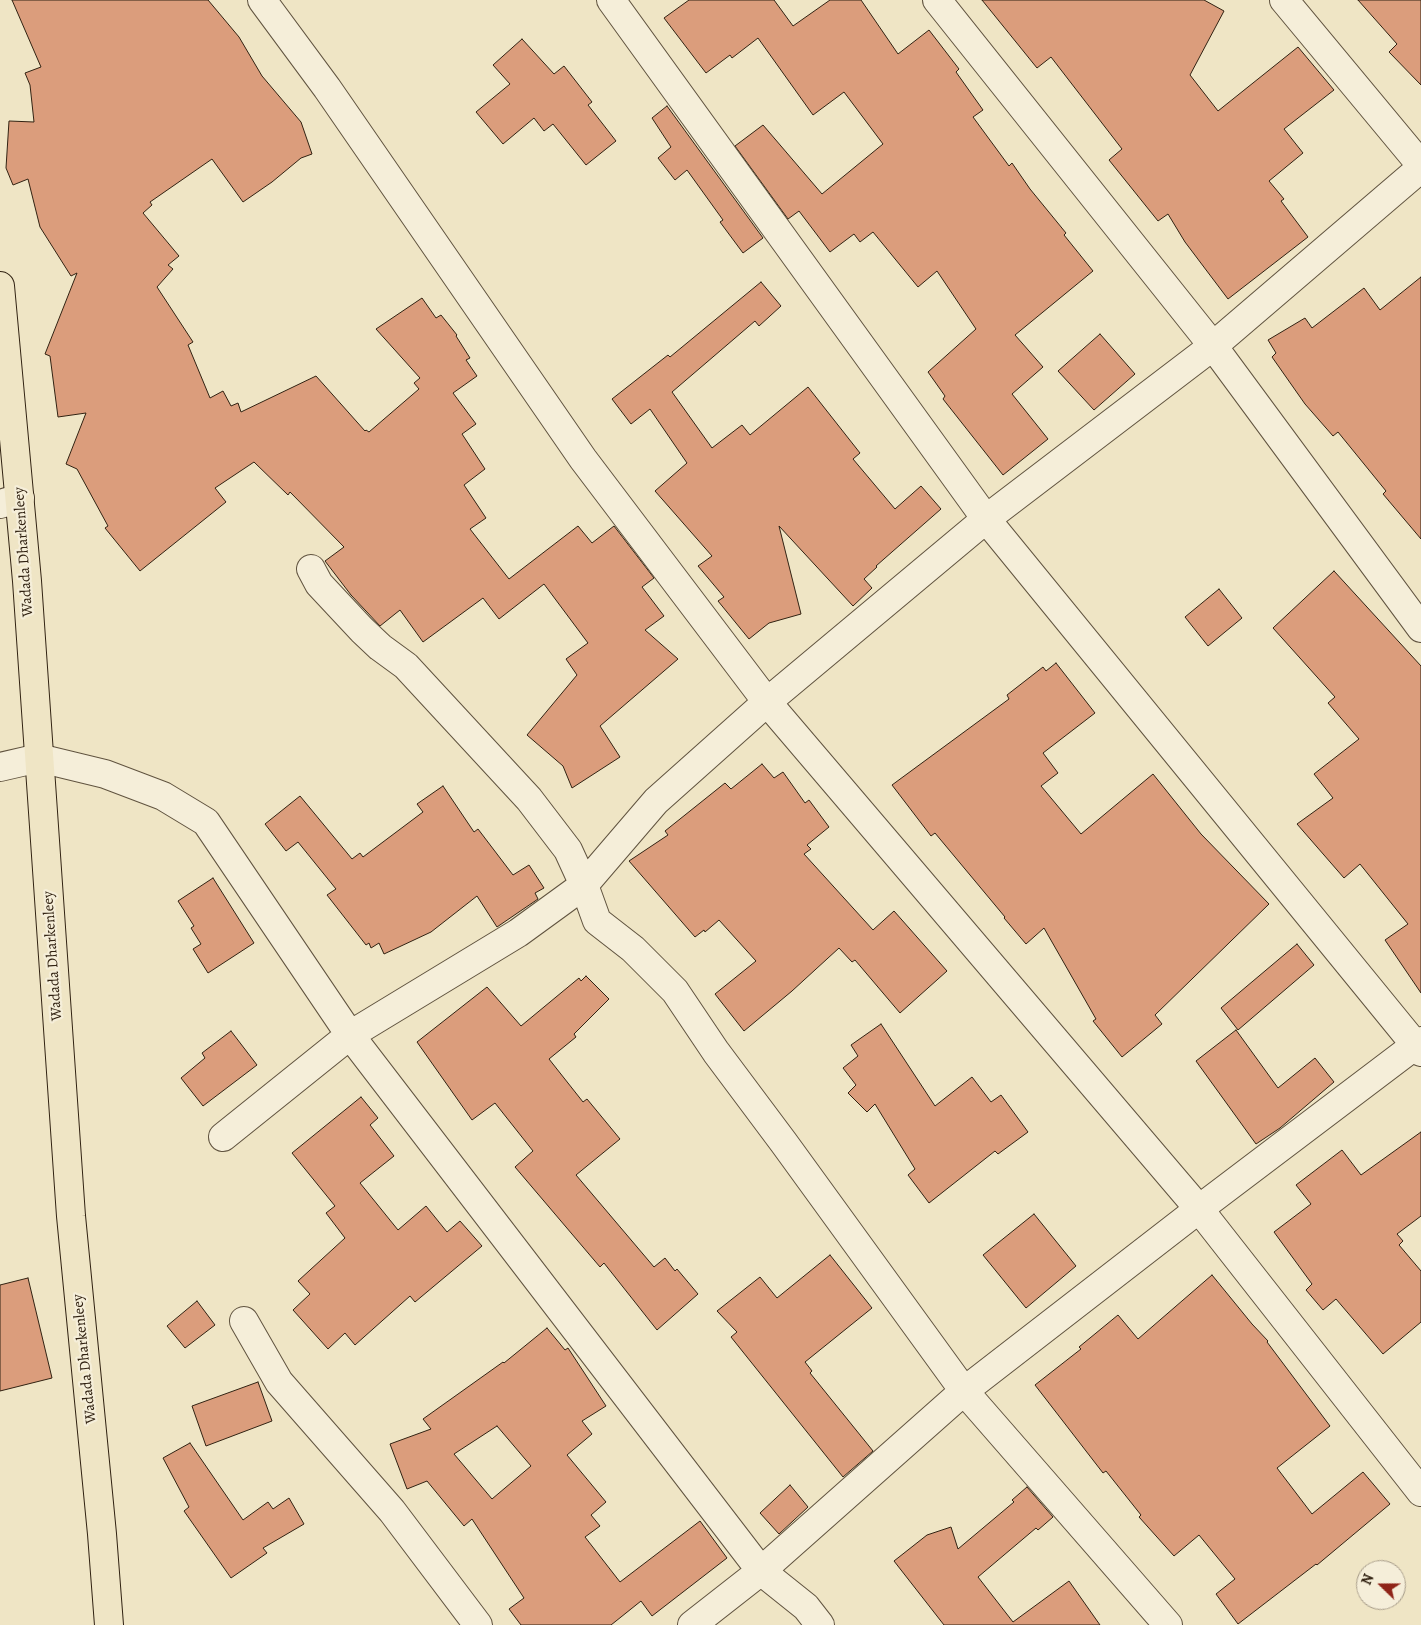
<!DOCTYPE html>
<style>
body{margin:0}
#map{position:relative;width:1421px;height:1625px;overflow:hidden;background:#efe5c5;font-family:Alegreya,serif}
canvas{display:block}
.north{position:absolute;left:1356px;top:1560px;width:50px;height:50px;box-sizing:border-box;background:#f5eed9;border:1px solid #a79c89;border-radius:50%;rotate:292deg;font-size:14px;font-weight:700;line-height:20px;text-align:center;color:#312212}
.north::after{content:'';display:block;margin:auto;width:18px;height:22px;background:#8f2418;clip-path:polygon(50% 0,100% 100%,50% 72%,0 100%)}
</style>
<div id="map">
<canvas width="1421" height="1625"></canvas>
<div class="north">N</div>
</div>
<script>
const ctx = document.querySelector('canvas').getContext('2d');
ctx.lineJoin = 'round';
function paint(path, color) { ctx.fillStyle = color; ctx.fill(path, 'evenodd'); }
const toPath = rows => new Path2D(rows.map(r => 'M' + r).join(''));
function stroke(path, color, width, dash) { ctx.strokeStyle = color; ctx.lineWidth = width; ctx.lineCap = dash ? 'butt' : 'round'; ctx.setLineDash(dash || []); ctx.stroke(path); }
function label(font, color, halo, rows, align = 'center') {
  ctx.font = font + ' Alegreya,serif'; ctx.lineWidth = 4.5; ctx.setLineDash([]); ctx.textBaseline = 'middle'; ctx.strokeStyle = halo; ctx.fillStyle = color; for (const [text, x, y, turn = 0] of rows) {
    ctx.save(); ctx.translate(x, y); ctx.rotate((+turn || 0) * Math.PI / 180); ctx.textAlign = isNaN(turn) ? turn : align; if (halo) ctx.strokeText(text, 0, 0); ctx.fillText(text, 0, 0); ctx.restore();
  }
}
const building = toPath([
 [12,0,208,0,239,37,262,76,301,122,312,154,301,158,272,182,243,202,212,159,150,202,152,205,143,213,179,256,168,265,173,269,157,287,193,342,188,345,210,398,223,391,231,406,238,403,241,412,316,376,365,431,366,430,369,432,419,389,414,383,420,378,376,329,422,298,436,318,441,315,457,335,456,336,470,358,466,360,477,376,453,393,476,424,462,434,485,469,464,485,486,518,470,529,509,579,578,526,592,543,614,526,654,578,642,587,664,616,645,630,678,659,600,726,620,757,572,788,563,766,527,735,577,675,566,659,588,643,544,584,499,619,483,598,423,642,400,610,380,626,351,595,325,561,344,547,290,492,288,495,254,462,215,488,226,502,140,571,105,528,108,526,77,469,66,464,86,413,58,417,50,356,45,354,77,273,71,276,40,227,28,179,13,185,6,168,9,121,34,122,30,85,25,73,41,67,12,0],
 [689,0,774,0,793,26,830,0,861,0,898,54,929,30,959,69,956,72,983,110,973,117,1009,166,1012,163,1030,189,1066,233,1064,235,1093,271,1015,335,1043,367,1012,394,1048,439,1003,475,943,399,945,396,928,372,976,329,937,271,918,287,873,232,860,242,854,234,830,252,799,211,788,219,735,146,763,125,822,194,883,144,844,92,813,115,758,38,732,58,730,55,706,73,664,18,689,0],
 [982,0,1204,0,1224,11,1190,75,1218,111,1298,47,1334,90,1284,129,1303,153,1269,181,1284,199,1281,201,1308,237,1228,299,1185,242,1168,214,1158,221,1109,160,1122,149,1051,57,1037,68,982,0],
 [1358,0,1421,0,1421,85,1389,52,1397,44,1358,0],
 [522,39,554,74,564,66,592,102,588,105,616,141,586,165,553,124,544,131,534,118,503,144,476,112,510,84,493,65,522,39],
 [667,106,763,238,743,253,720,222,723,220,687,170,675,180,658,158,671,147,652,118,667,106],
 [1421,277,1421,539,1383,494,1386,491,1338,432,1333,436,1305,404,1272,357,1276,353,1268,340,1305,318,1312,328,1364,288,1380,310,1421,277],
 [761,282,781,306,759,326,755,321,672,392,712,448,742,425,750,435,808,387,860,453,853,459,895,509,921,486,941,509,876,566,877,567,864,579,872,588,853,606,779,526,801,614,769,623,749,639,718,601,724,597,698,566,712,556,655,491,687,463,650,409,631,424,612,399,668,355,670,357,761,282],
 [1100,334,1135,374,1094,410,1058,371,1100,334],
 [1334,571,1421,666,1421,993,1385,940,1408,924,1360,864,1344,878,1297,824,1333,798,1314,774,1359,739,1328,703,1335,697,1273,628,1334,571],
 [1219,589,1242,618,1208,646,1185,617,1219,589],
 [1056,663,1095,713,1043,753,1058,773,1041,786,1081,834,1153,774,1201,834,1269,904,1155,1015,1162,1024,1122,1057,1093,1021,1096,1019,1044,928,1026,944,1004,918,1005,917,935,833,931,836,892,785,1009,699,1007,695,1043,667,1046,671,1056,663],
 [762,764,774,778,783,772,805,803,809,800,829,827,807,845,811,849,804,854,873,930,894,911,947,971,900,1013,855,960,852,962,839,948,792,991,744,1031,715,994,756,961,719,920,705,932,704,930,695,937,629,861,668,835,665,831,725,783,731,789,762,764],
 [443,786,474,832,478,829,513,875,529,865,544,888,535,893,538,899,497,927,477,896,431,932,384,954,379,943,371,948,369,943,366,945,327,895,336,889,298,842,286,851,265,824,300,796,352,859,360,853,363,857,423,812,417,804,443,786],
 [213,878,254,943,208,973,193,949,201,944,191,928,194,926,178,901,213,878],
 [1297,944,1314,965,1238,1030,1221,1008,1297,944],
 [586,976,609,999,574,1034,576,1037,549,1059,583,1102,587,1099,620,1139,576,1175,654,1267,665,1258,675,1271,677,1269,698,1294,657,1330,604,1263,600,1267,515,1167,533,1151,495,1103,472,1120,417,1042,487,987,521,1026,579,978,581,981,586,976],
 [881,1024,935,1106,972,1077,991,1102,1001,1095,1028,1132,998,1154,995,1151,929,1203,908,1175,915,1169,875,1104,867,1112,848,1093,856,1085,843,1068,858,1056,851,1045,881,1024],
 [1236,1030,1278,1088,1315,1058,1334,1082,1280,1128,1256,1144,1196,1061,1236,1030],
 [231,1031,257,1065,203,1106,181,1078,205,1058,202,1053,231,1031],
 [361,1097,378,1118,370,1125,394,1156,360,1183,398,1230,426,1206,447,1232,460,1221,482,1246,415,1302,410,1296,355,1345,345,1333,328,1349,293,1310,310,1294,298,1281,345,1238,326,1213,335,1206,292,1153,361,1097],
 [1421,1132,1421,1216,1397,1234,1403,1241,1399,1245,1421,1271,1421,1322,1383,1354,1336,1299,1323,1310,1306,1290,1312,1284,1274,1232,1311,1204,1296,1185,1342,1150,1361,1175,1421,1132],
 [1034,1214,1076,1266,1026,1308,983,1255,1034,1214],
 [830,1255,872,1308,805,1362,812,1371,810,1373,873,1451,843,1477,731,1337,737,1332,717,1311,760,1277,777,1298,830,1255],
 [1212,1275,1252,1324,1268,1341,1267,1342,1330,1426,1277,1468,1312,1514,1363,1472,1390,1504,1317,1565,1316,1564,1238,1624,1216,1594,1235,1579,1199,1535,1174,1556,1139,1517,1141,1515,1106,1471,1103,1473,1035,1385,1081,1349,1079,1347,1118,1315,1138,1339,1212,1275],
 [28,1278,52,1378,0,1391,0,1285,28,1278],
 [197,1301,215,1325,185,1348,167,1326,197,1301],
 [547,1328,565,1350,568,1348,606,1406,582,1421,592,1434,567,1455,606,1502,591,1515,600,1526,585,1537,620,1582,700,1521,727,1558,652,1616,641,1601,611,1625,521,1625,509,1609,524,1598,472,1519,464,1526,427,1481,407,1489,390,1444,431,1429,423,1419,503,1362,504,1363,547,1328],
 [497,1426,531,1466,492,1499,454,1454,497,1426],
 [258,1382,272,1421,206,1446,192,1406,258,1382],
 [190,1443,243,1520,268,1502,273,1509,289,1498,304,1524,263,1548,267,1553,231,1578,184,1511,189,1507,163,1458,190,1443],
 [790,1485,808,1507,779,1534,760,1513,790,1485],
 [1027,1487,1053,1517,1038,1530,1036,1528,978,1577,1013,1622,1069,1581,1100,1625,944,1625,894,1561,927,1535,951,1527,958,1549,1014,1502,1012,1500,1027,1487]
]);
paint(building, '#db9d7c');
stroke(building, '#312212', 1);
const minor = toPath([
 [262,0,327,88,583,459,767,702,1199,1209,1421,1492],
 [611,0,986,519,1421,1052],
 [937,0,1213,346,1421,628],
 [1284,0,1421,165],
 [0,504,20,498],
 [311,569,319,584,362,630,380,647,406,666,529,799,568,850,584,885,597,921,633,949,675,991,716,1052,784,1143,964,1391,1168,1625],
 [0,767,39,758,105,774,163,796,206,822,350,1035,761,1571,806,1607,820,1625],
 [223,1137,350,1035,518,933,584,885,656,801,767,702,986,519,1213,346,1421,168],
 [244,1321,279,1382,392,1511,478,1625],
 [692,1625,761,1571,964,1391,1199,1209,1421,1041]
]);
const major = toPath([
 [0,286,27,581,71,1216,102,1534,109,1625]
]);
stroke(minor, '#60533f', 30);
stroke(major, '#312212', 30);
stroke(minor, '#f5eed9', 28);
stroke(major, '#efe5c5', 28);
label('15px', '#312212', '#f5eed9', [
 ["Wadada Dharkenleey",24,552,-94],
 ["Wadada Dharkenleey",53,956,-94],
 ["Wadada Dharkenleey",85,1359,-96]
]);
</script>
